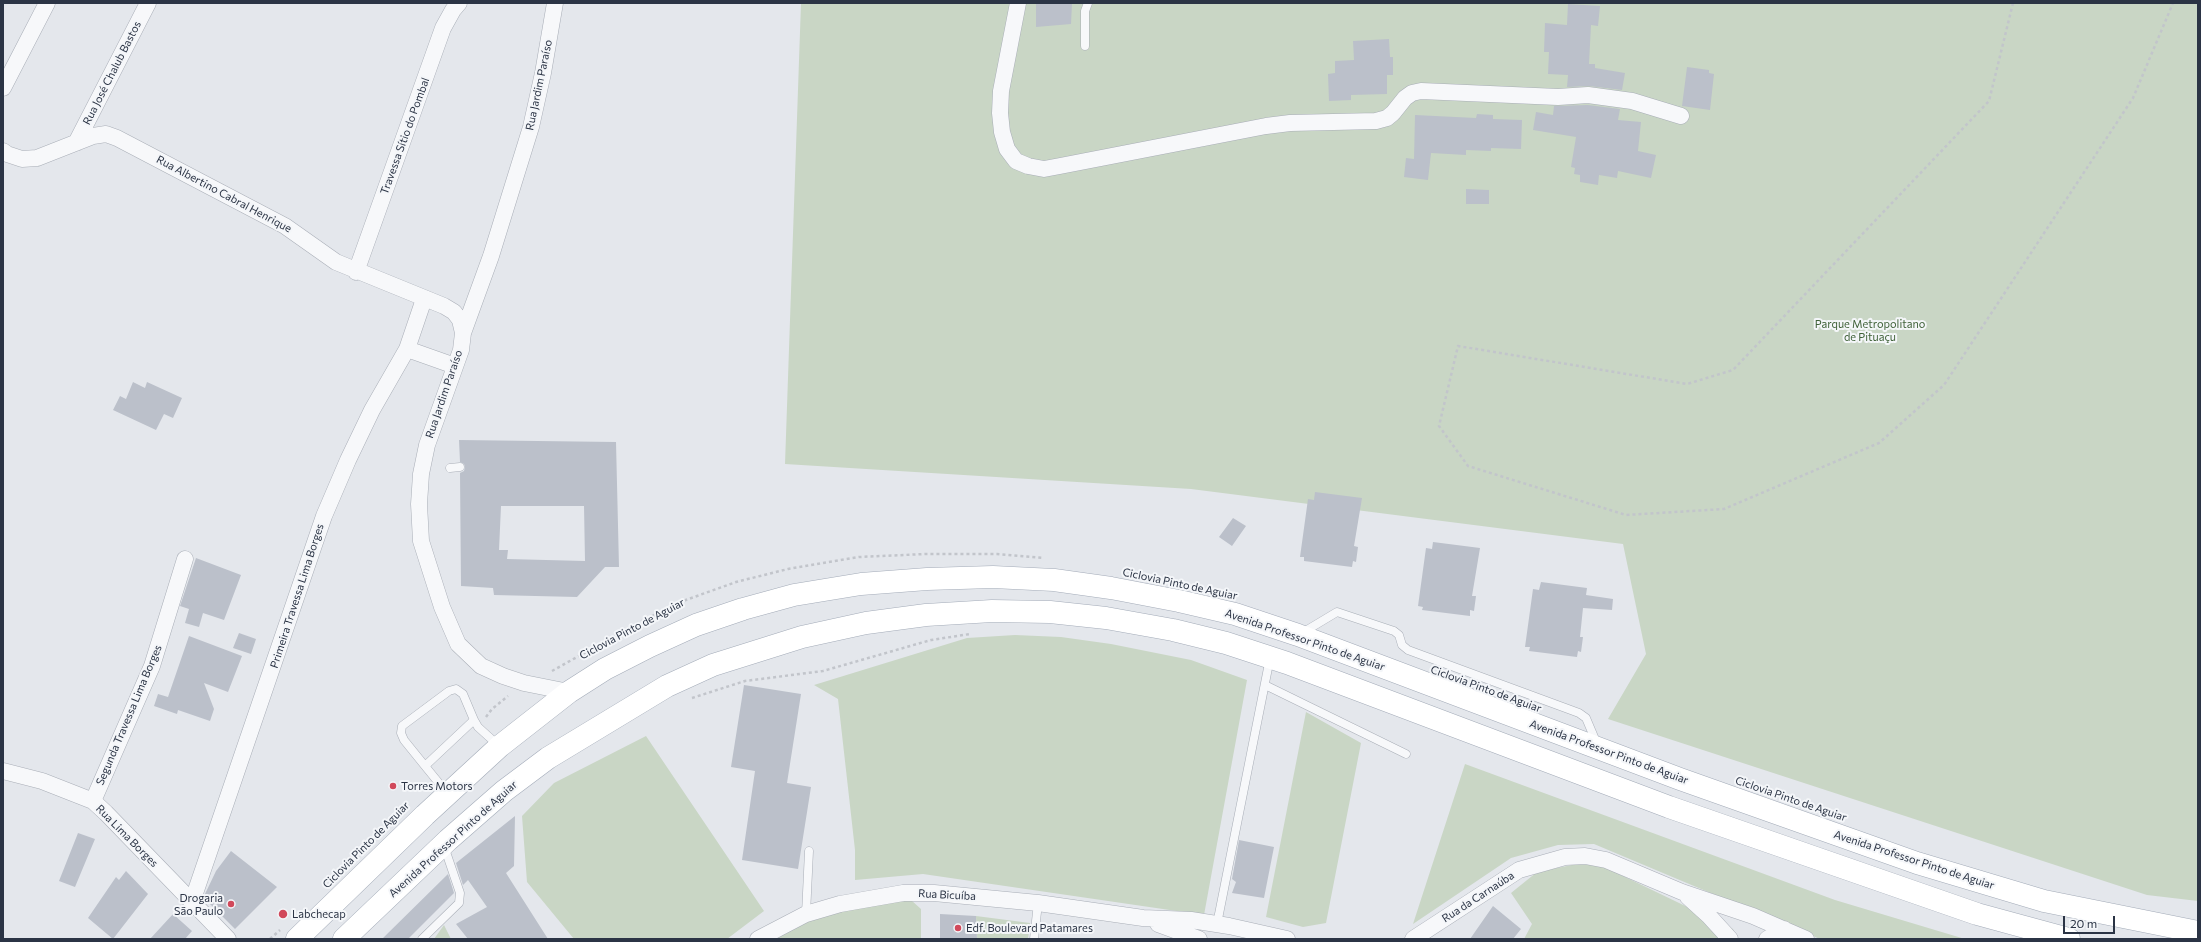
<!DOCTYPE html>
<meta charset="utf-8">
<style>
body{margin:0}
#map{position:relative;width:2201px;height:942px;overflow:hidden;background:#e4e7ec;font-family:Commissioner,sans-serif}
canvas{display:block}
.frame{position:absolute;inset:0;border:4px solid #2b3445;pointer-events:none}
.scale{position:absolute;left:2063px;top:916px;width:52px;height:18px;box-sizing:border-box;border:2px solid #2b3445;border-top:0;padding-left:5px;font-size:12px;line-height:14px;white-space:nowrap;color:#2b3445;-webkit-text-stroke:3px #f4f6f9;paint-order:stroke}
</style>
<div id="map">
<canvas width="2201" height="942"></canvas>
<div class="frame"></div>
<div class="scale">20 m</div>
</div>
<script>
const ctx = document.querySelector('canvas').getContext('2d');
ctx.lineJoin = 'round';
function paint(path, color) { ctx.fillStyle = color; ctx.fill(path, 'evenodd'); }
const toPath = rows => new Path2D(rows.map(r => 'M' + r).join(''));
function stroke(path, color, width, dash) { ctx.strokeStyle = color; ctx.lineWidth = width; ctx.lineCap = dash ? 'butt' : 'round'; ctx.setLineDash(dash || []); ctx.stroke(path); }
function label(font, color, halo, rows, align = 'center') {
  ctx.font = font + ' Commissioner,sans-serif'; ctx.lineWidth = 4; ctx.setLineDash([]); ctx.textBaseline = 'middle'; ctx.strokeStyle = halo; ctx.fillStyle = color; for (const [text, x, y, turn = 0] of rows) {
    ctx.save(); ctx.translate(x, y); ctx.rotate((+turn || 0) * Math.PI / 180); ctx.textAlign = isNaN(turn) ? turn : align; if (halo) ctx.strokeText(text, 0, 0); ctx.fillText(text, 0, 0); ctx.restore();
  }
}
paint(toPath([
 [801,3,2198,3,2198,901,2147,895,1608,719,1646,654,1623,544,1191,489,785,464],
 [1015,635,1061,637,1111,644,1191,660,1247,680,1204,915,923,874,855,880,855,850,838,699,814,685,967,638],
 [1306,712,1361,743,1326,923,1303,927,1266,917],
 [646,736,764,911,727,939,574,939,527,882,522,816,554,783],
 [1465,764,1835,900,1965,939,1820,939,1594,844,1558,845,1511,858,1413,924],
 [1592,861,1733,929,1737,939,1524,939,1532,924,1511,893,1537,872],
 [902,892,921,909,921,939,769,939,795,913],
 [976,916,1030,923,1028,939,977,939],
 [444,925,451,939,434,939]
]), '#c9d6c5');
paint(toPath([
 [1036,3,1072,3,1071,24,1036,27],
 [1568,4,1600,6,1598,26,1591,25,1589,64,1595,64,1595,68,1625,73,1622,90,1589,86,1567,87,1568,75,1548,74,1549,52,1544,52,1545,23,1567,25],
 [1389,39,1390,57,1393,57,1393,75,1387,75,1387,94,1351,95,1351,100,1329,101,1328,74,1335,73,1335,61,1354,60,1353,41],
 [1687,67,1709,70,1709,73,1714,74,1710,110,1682,106],
 [1588,105,1620,109,1618,120,1641,122,1638,151,1656,155,1651,178,1618,171,1617,178,1599,175,1598,185,1580,182,1580,175,1574,174,1575,168,1571,167,1576,137,1533,130,1536,112,1553,115,1554,106],
 [1477,114,1493,115,1493,119,1522,120,1521,149,1491,148,1491,151,1466,150,1466,155,1431,153,1428,180,1404,177,1406,158,1414,159,1415,115,1476,118],
 [1466,189,1489,190,1489,204,1466,204],
 [133,382,145,388,147,382,182,398,173,418,164,414,156,430,113,410,120,396,126,399],
 [459,440,616,442,619,567,605,567,577,597,494,595,493,588,461,586,460,473,464,471,465,467,464,464,460,462],
 [501,506,584,506,585,561,507,559,508,550,499,550],
 [1315,492,1362,498,1354,546,1358,547,1356,562,1353,561,1352,567,1304,561,1304,557,1300,557,1308,499,1314,500],
 [1233,518,1246,526,1232,546,1219,537],
 [1433,542,1480,548,1472,596,1476,596,1474,611,1470,610,1470,616,1422,610,1423,607,1418,606,1426,548,1432,549],
 [196,558,241,575,224,620,203,613,199,627,185,623,189,609,180,606],
 [1541,582,1587,588,1586,595,1613,599,1612,610,1583,608,1580,637,1583,637,1581,652,1578,651,1577,657,1529,651,1530,647,1525,647,1533,589,1539,590],
 [239,633,256,639,251,654,233,648],
 [189,636,242,656,228,692,204,683,214,709,210,721,178,710,177,714,154,706,158,694,168,697],
 [744,685,801,694,787,783,811,787,798,869,742,860,755,771,731,767],
 [515,816,514,866,506,873,548,939,468,939,456,924,487,907,468,880,463,885,456,863],
 [78,833,95,839,75,887,59,881],
 [1239,840,1274,847,1264,898,1232,893,1236,882,1232,879],
 [231,851,277,887,235,929,206,900,205,894,216,871],
 [126,871,148,894,113,939,88,918,116,877,119,880],
 [448,874,454,893,408,939,382,939],
 [1493,906,1521,929,1513,939,1470,939],
 [173,914,192,931,185,939,150,939],
 [940,914,976,916,977,939,940,939]
]), '#bbc0ca');
const service = toPath([
 [1085,46,1085,11,1088,3],
 [450,468,460,467],
 [1302,633,1337,612,1394,631,1399,635,1402,645,1408,650,1579,713,1586,718,1597,744],
 [1265,685,1406,754],
 [425,766,404,740,401,733,402,726,449,691,456,689,463,694,474,720],
 [447,793,425,766,474,720,478,727,499,746],
 [806,914,809,851],
 [1217,924,1270,658],
 [422,939,459,903,460,893,444,846],
 [1034,939,1038,903]
]);
const minor = toPath([
 [555,3,543,73,531,127,491,256,463,333,461,350,427,445,421,474,419,504,421,541,442,607,458,644,481,666,503,676,524,683,569,692],
 [1018,3,1001,91,1000,113,1002,132,1007,149,1016,161,1028,166,1044,169,1060,166,1266,126,1290,123,1376,121,1387,118,1393,113,1405,98,1412,93,1421,91,1558,97,1588,95,1632,101,1681,116],
 [3,88,47,3],
 [76,143,148,3],
 [3,151,7,154,22,159,37,158,93,136,106,134,117,138,285,226,336,262,444,306,454,312,460,320,463,333],
 [356,272,443,28,453,10,459,3],
 [407,349,455,366],
 [3,771,42,781,93,801,106,813,228,939],
 [93,801,152,666,185,559],
 [1688,897,1709,916,1730,939],
 [192,902,324,516,348,460,372,410,407,349,424,299],
 [1158,924,1199,939],
 [758,939,806,914,840,904,903,893,934,893,1038,903,1143,918,1191,920,1229,926,1287,939],
 [1413,939,1519,870,1565,857,1585,856,1606,860,1682,892,1753,916,1806,939],
 [1767,939,1784,929]
]);
const primary = toPath([
 [297,939,425,815,500,746,569,692,605,669,650,646,696,625,743,609,794,595,861,584,927,579,993,577,1054,580,1111,588,1179,601,1235,614,1298,635,1680,779,1917,863,2044,901,2198,932],
 [344,939,448,840,504,791,548,758,667,686,713,665,802,637,866,623,926,615,992,611,1050,612,1106,618,1173,630,1226,643,1287,663,1669,807,1977,914,2069,939]
]);
stroke(service, '#a9aeb7', 9);
stroke(minor, '#a9aeb7', 17);
stroke(primary, '#a3abb8', 23);
stroke(toPath([
 [2013,3,1989,101,1733,370,1687,384,1458,346,1439,426,1468,466,1626,515,1724,509,1879,443,1944,385,2133,98,2173,3],
 [552,671,634,625,683,601,736,582,788,569,859,557,926,554,997,554,1043,558],
 [692,698,745,681,823,671,931,640,970,634],
 [486,717,492,709,508,696],
 [270,939,280,930]
]), '#c2c5cb', 2.5, [3, 3]);
stroke(service, '#f7f8fa', 8);
stroke(minor, '#f7f8fa', 16);
stroke(primary, '#fff', 22);
for (const [x, y, r, color] of [
 [393,786,4,"#d1495b"],
 [231,904,4,"#d1495b"],
 [283,914,5,"#d1495b"],
 [958,928,4,"#d1495b"]
]) { const dot = new Path2D(); dot.arc(x, y, r, 0, 2 * Math.PI); ctx.fillStyle = color; ctx.fill(dot); stroke(dot, '#f4f6f9', 1.5); }
label('11px', '#2b3445', '#f4f6f9', [
 ["Rua José Chalub Bastos",112,73,-63],
 ["Rua Jardim Paraíso",539,85,-78],
 ["Travessa Sítio do Pombal",405,136,-70],
 ["Rua Albertino Cabral Henrique",224,194,28],
 ["Rua Jardim Paraíso",444,394,-71],
 ["Ciclovia Pinto de Aguiar",1180,584,12],
 ["Primeira Travessa Lima Borges",297,596,-72],
 ["Ciclovia Pinto de Aguiar",632,629,-28],
 ["Avenida Professor Pinto de Aguiar",1305,640,19],
 ["Ciclovia Pinto de Aguiar",1486,689,20],
 ["Segunda Travessa Lima Borges",129,715,-67],
 ["Avenida Professor Pinto de Aguiar",1609,752,20],
 ["Ciclovia Pinto de Aguiar",1791,799,19],
 ["Rua Lima Borges",127,836,45],
 ["Avenida Professor Pinto de Aguiar",453,839,-42],
 ["Ciclovia Pinto de Aguiar",366,845,-45],
 ["Avenida Professor Pinto de Aguiar",1914,860,18],
 ["Rua Bicuíba",947,895,3],
 ["Rua da Carnaúba",1478,897,-33]
]);
label('11px', '#3f6138', '#f4f6f9', [
 ["Parque Metropolitano",1870,324],
 ["de Pituaçu",1870,337]
]);
label('11px', '#2b3445', '#f4f6f9', [
 ["Torres Motors",401,786],
 ["Drogaria",223,898,"right"],
 ["São Paulo",223,911,"right"],
 ["Labchecap",292,914],
 ["Edf. Boulevard Patamares",966,928]
], 'left');
</script>
